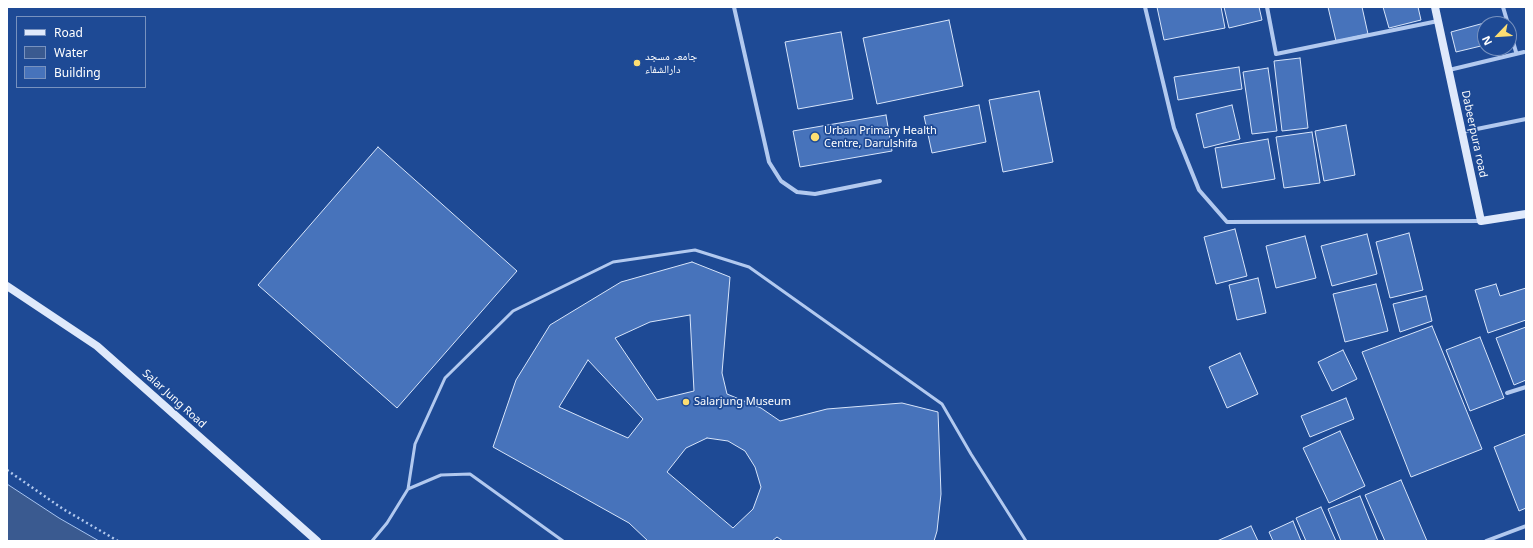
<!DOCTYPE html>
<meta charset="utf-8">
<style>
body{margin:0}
#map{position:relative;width:1533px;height:548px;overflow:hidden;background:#1e4a95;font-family:"Noto Sans",sans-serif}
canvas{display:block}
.frame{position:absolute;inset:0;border:8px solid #fff;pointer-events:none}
.legend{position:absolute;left:16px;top:16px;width:130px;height:72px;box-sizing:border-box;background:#1e4a95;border:1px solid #7892bf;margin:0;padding:5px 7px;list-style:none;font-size:12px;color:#fff}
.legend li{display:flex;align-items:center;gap:8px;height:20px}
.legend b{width:20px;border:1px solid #7892bf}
.north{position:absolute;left:1477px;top:16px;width:40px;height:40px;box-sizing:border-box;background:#1e4a95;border:1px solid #7892bf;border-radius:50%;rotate:245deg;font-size:11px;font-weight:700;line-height:16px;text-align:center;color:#fff}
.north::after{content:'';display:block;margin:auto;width:14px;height:18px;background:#fdde72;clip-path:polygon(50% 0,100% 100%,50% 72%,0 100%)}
</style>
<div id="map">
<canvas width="1533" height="548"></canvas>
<div class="frame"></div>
<ul class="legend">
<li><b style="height:5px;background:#dfe9fb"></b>Road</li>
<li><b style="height:11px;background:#3a5a90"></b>Water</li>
<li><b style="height:11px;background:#4773bb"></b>Building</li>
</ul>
<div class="north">N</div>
</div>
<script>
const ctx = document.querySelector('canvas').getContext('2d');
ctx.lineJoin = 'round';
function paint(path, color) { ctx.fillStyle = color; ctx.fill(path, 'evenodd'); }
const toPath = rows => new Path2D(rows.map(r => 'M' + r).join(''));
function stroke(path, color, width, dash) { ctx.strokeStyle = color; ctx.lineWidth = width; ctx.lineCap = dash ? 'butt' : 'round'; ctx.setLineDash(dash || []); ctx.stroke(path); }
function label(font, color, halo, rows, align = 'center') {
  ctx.font = font + ' "Noto Sans","Noto Naskh Arabic",sans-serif'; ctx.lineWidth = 3.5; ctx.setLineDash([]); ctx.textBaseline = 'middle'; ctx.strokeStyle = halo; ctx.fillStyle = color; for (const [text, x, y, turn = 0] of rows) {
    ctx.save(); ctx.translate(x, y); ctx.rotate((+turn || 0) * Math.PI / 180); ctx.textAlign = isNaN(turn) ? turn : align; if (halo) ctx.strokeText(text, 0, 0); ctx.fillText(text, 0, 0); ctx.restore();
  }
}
const water = toPath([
 [7,484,59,518,99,541,7,541,7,484]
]);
paint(water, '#3a5a90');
stroke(water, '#a6c3f0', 1);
const building = toPath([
 [1157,7,1221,7,1225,28,1164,40,1157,7],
 [1224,7,1259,7,1262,20,1229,28,1224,7],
 [1328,7,1362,7,1368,34,1336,41,1328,7],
 [1383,7,1418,7,1421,20,1389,28,1383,7],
 [1499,19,1500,24,1485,24,1485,45,1456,52,1451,32,1499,19],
 [949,20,963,86,877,104,863,38,949,20],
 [841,32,853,99,798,109,785,42,841,32],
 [1300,58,1308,128,1282,131,1274,61,1300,58],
 [1239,67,1242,89,1178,100,1174,77,1239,67],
 [1268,68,1277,131,1252,134,1243,72,1268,68],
 [1039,91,1053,162,1003,172,989,100,1039,91],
 [979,105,986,142,932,153,924,116,979,105],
 [1232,105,1240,139,1204,148,1196,114,1232,105],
 [886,115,892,151,800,167,793,131,886,115],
 [1346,125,1355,175,1324,181,1315,131,1346,125],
 [1312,132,1320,183,1284,188,1276,137,1312,132],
 [1268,139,1275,179,1222,188,1215,148,1268,139],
 [378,147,517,271,397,408,258,285,378,147],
 [1235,229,1247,276,1216,284,1204,237,1235,229],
 [1409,233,1423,290,1390,298,1376,242,1409,233],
 [1367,234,1377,274,1332,286,1321,246,1367,234],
 [1305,236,1316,278,1276,288,1266,246,1305,236],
 [692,262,730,277,722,373,727,394,761,408,780,421,827,409,902,403,938,412,941,494,937,531,934,541,783,541,777,537,772,541,648,541,629,523,493,447,516,380,550,325,621,282,692,262],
 [690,315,694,391,657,400,615,338,650,322,690,315],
 [588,360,643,419,628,438,559,407,588,360],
 [707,438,728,441,745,451,755,467,761,487,753,509,733,528,667,472,686,448,707,438],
 [1258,278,1266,313,1237,320,1229,285,1258,278],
 [1376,284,1388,331,1345,342,1333,294,1376,284],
 [1496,284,1500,296,1526,288,1526,320,1488,333,1475,290,1496,284],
 [1426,296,1432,321,1400,332,1393,304,1426,296],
 [1432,326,1482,449,1411,477,1362,352,1432,326],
 [1526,327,1526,380,1514,385,1496,338,1526,327],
 [1480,337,1504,398,1470,411,1446,350,1480,337],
 [1343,350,1357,379,1332,391,1318,362,1343,350],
 [1240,353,1258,394,1227,408,1209,367,1240,353],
 [1346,398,1354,419,1310,437,1301,416,1346,398],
 [1340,431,1365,486,1329,503,1303,448,1340,431],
 [1526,434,1526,508,1519,511,1494,447,1526,434],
 [1401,480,1427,541,1385,541,1365,495,1401,480],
 [1360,496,1378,541,1341,541,1328,509,1360,496],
 [1321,507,1336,541,1306,541,1296,518,1321,507],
 [1293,521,1301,541,1273,541,1269,532,1293,521],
 [1251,526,1258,541,1217,541,1251,526]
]);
paint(building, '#4773bb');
stroke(building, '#d8e5fa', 1);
stroke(toPath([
 [7,470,63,509,118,541]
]), '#b2c9ef', 2.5, [2, 3]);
stroke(toPath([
 [408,489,415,444,445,378,513,311,613,262,695,250,749,267,942,404,971,454,1026,541],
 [372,541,387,523,408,489,441,475,470,474,563,541]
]), '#b2c9ef', 3);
stroke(toPath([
 [734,7,769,162,781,181,797,192,815,194,880,181],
 [1145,7,1174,128,1199,190,1227,222,1481,221],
 [1267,7,1276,54,1438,21],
 [1503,7,1508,24],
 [1509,28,1516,52],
 [1449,70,1524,52],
 [1462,132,1526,119],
 [1507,393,1526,387],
 [1486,541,1526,526]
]), '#b2c9ef', 4);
stroke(toPath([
 [1435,7,1481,221,1526,214],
 [7,286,97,346,317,541]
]), '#dfe9fb', 8);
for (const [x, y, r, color] of [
 [637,63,4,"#fdde72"],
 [815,137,5,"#fdde72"],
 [686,402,4,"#fdde72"]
]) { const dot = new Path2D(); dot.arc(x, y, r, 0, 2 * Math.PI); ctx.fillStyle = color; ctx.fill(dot); stroke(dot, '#1e4a95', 1.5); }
label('11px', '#fff', '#1e4a95', [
 ["جامعہ مسجد",645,57],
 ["دارالشفاء",645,70],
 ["Urban Primary Health",824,131],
 ["Centre, Darulshifa",824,144],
 ["Salarjung Museum",694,402]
], 'left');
label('11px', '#fff', '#1e4a95', [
 ["Dabeerpura road",1474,134,78],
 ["Salar Jung Road",174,399,42]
]);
</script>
